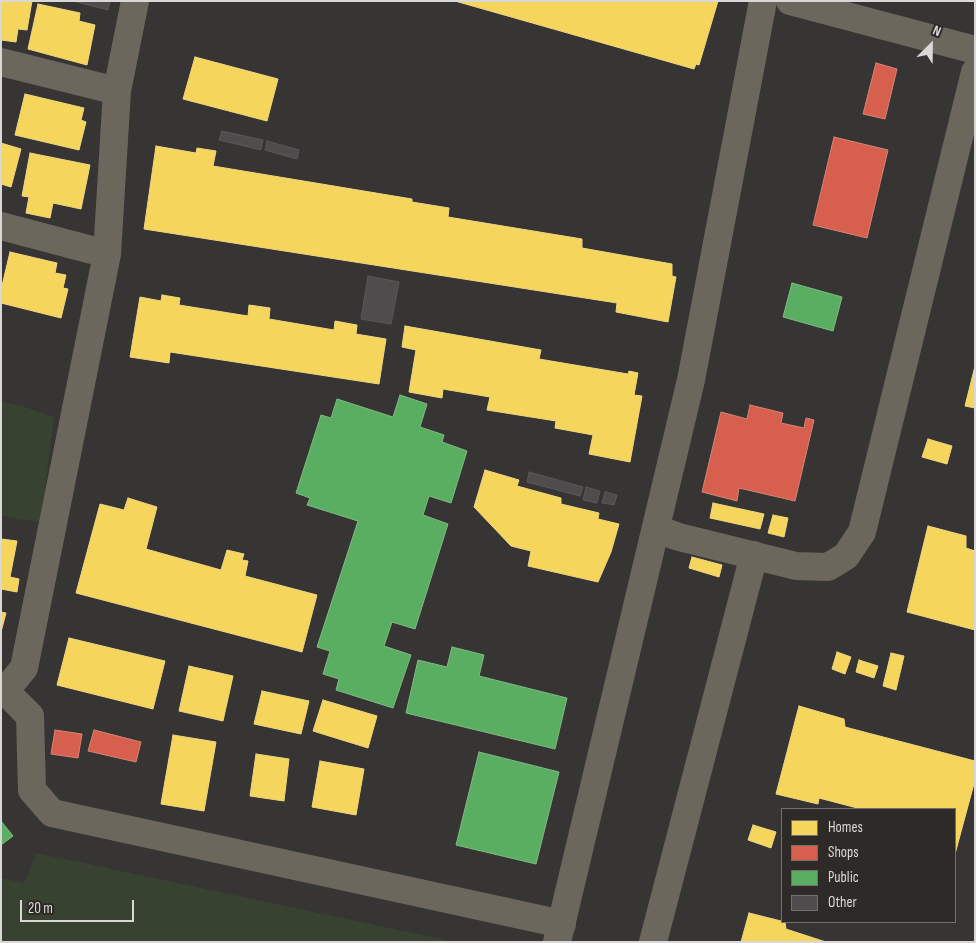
<!DOCTYPE html>
<style>
body{margin:0}
#map{position:relative;width:976px;height:943px;overflow:hidden;background:#373533;font-family:"Sofia Sans Condensed",sans-serif}
canvas{display:block}
.frame{position:absolute;inset:0;border:2px solid #dad8d6;pointer-events:none}
.legend{position:absolute;left:781px;top:808px;width:175px;height:115px;box-sizing:border-box;background:#2e2a28;border:1px solid #73706e;margin:0;padding:6px 9px;list-style:none;font-size:15px;color:#dad8d6}
.legend li{display:flex;align-items:center;gap:10px;height:25px}
.legend b{width:25px;border:1px solid #73706e}
.north{position:absolute;left:906px;top:20px;width:50px;height:50px;-webkit-text-stroke:4px #2e2a28;paint-order:stroke;rotate:23deg;font-size:14px;font-weight:700;line-height:20px;text-align:center;color:#dad8d6}
.north::after{content:'';display:block;margin:auto;width:18px;height:22px;background:#dad8d6;clip-path:polygon(50% 0,100% 100%,50% 72%,0 100%)}
.scale{position:absolute;left:20px;top:900px;width:114px;height:22px;box-sizing:border-box;border:2px solid #dad8d6;border-top:0;padding-left:6px;font-size:15px;line-height:18px;white-space:nowrap;color:#dad8d6;-webkit-text-stroke:4px #2e2a28;paint-order:stroke}
</style>
<div id="map">
<canvas width="976" height="943"></canvas>
<div class="frame"></div>
<ul class="legend">
<li><b style="height:14px;background:#f6d55c"></b>Homes</li>
<li><b style="height:14px;background:#d6604d"></b>Shops</li>
<li><b style="height:14px;background:#5aae61"></b>Public</li>
<li><b style="height:14px;background:#4e4c4c"></b>Other</li>
</ul>
<div class="north">N</div>
<div class="scale">20 m</div>
</div>
<script>
const ctx = document.querySelector('canvas').getContext('2d');
ctx.lineJoin = 'round';
function paint(path, color) { ctx.fillStyle = color; ctx.fill(path, 'evenodd'); }
const toPath = rows => new Path2D(rows.map(r => 'M' + r).join(''));
function stroke(path, color, width, dash) { ctx.strokeStyle = color; ctx.lineWidth = width; ctx.lineCap = dash ? 'butt' : 'round'; ctx.setLineDash(dash || []); ctx.stroke(path); }
paint(toPath([
 [1,402,22,406,54,417,41,522,1,516],
 [36,853,455,942,1,942,1,878,24,883]
]), '#384231');
const homes = toPath([
 [1,1,32,1,27,30,18,29,16,42,1,40,1,1],
 [455,1,718,1,699,65,696,64,694,69,455,1],
 [38,4,80,13,79,21,95,25,87,65,28,49,38,4],
 [195,57,278,79,267,121,183,99,195,57],
 [25,94,84,108,81,120,86,122,79,150,15,135,25,94],
 [1,143,21,149,11,187,1,184,1,143],
 [156,146,196,153,197,148,216,151,213,166,412,199,412,202,449,208,448,217,582,239,582,248,672,264,672,276,676,277,668,322,616,312,617,303,144,229,156,146],
 [30,153,90,165,81,209,53,203,50,218,26,213,29,197,22,196,30,153],
 [10,252,57,263,55,273,66,275,63,288,68,289,61,318,1,303,1,290,10,252],
 [162,295,180,298,179,305,248,316,249,305,270,308,269,319,334,330,335,321,357,325,356,334,386,339,379,384,170,352,169,363,130,357,140,297,161,301,162,295],
 [405,326,541,350,539,359,628,374,629,371,638,373,634,395,642,396,630,462,589,454,593,435,555,428,556,421,487,410,490,397,443,389,442,398,409,392,416,350,402,347,405,326],
 [975,366,975,408,965,406,975,366],
 [928,439,952,446,947,464,922,457,928,439],
 [485,470,519,480,517,486,561,498,561,504,599,513,598,519,619,524,611,552,598,582,528,566,531,551,511,546,474,507,485,470],
 [128,498,157,507,146,549,221,570,227,550,244,554,242,560,248,561,245,576,317,595,302,652,76,593,100,504,124,510,128,498],
 [713,503,764,514,760,529,710,518,713,503],
 [773,515,788,518,784,537,768,533,773,515],
 [928,526,966,536,966,548,975,551,975,630,907,612,928,526],
 [1,539,17,541,10,577,19,579,17,592,1,589,1,539],
 [692,557,722,565,719,577,689,568,692,557],
 [1,612,6,613,1,632,1,612],
 [69,638,165,661,153,709,57,685,69,638],
 [837,652,851,657,845,674,832,669,837,652],
 [891,653,904,656,896,690,883,686,891,653],
 [859,660,878,666,874,678,856,672,859,660],
 [189,666,233,676,223,721,179,711,189,666],
 [262,691,309,701,301,734,254,724,262,691],
 [323,700,377,716,368,748,313,731,323,700],
 [799,706,844,719,845,727,975,761,975,780,955,854,955,809,861,809,819,798,818,804,776,794,799,706],
 [173,735,216,742,204,811,161,804,173,735],
 [256,754,289,759,284,801,250,796,256,754],
 [320,761,364,769,356,815,312,807,320,761],
 [753,825,776,832,771,848,748,840,753,825],
 [749,913,785,922,786,929,826,942,741,942,749,913]
]);
paint(homes, '#f6d55c');
stroke(homes, '#eed681', 1);
const shops = toPath([
 [876,63,897,69,885,119,863,114,876,63],
 [834,137,888,150,867,238,813,225,834,137],
 [750,405,783,413,781,423,804,428,806,418,814,420,795,501,739,488,737,501,702,492,721,412,747,419,750,405],
 [55,730,82,734,78,758,51,754,55,730],
 [94,730,141,742,136,762,88,751,94,730]
]);
paint(shops, '#d6604d');
stroke(shops, '#d78476', 1);
const public = toPath([
 [792,283,842,297,833,331,783,317,792,283],
 [400,395,427,404,420,427,444,435,442,442,467,451,451,503,429,496,423,515,448,524,415,629,392,622,384,646,411,655,393,708,336,690,339,679,323,674,330,651,317,647,358,521,307,505,310,498,296,493,321,415,331,418,337,399,393,417,400,395],
 [452,647,484,655,479,676,567,698,555,749,406,713,418,660,447,667,452,647],
 [479,752,559,772,536,864,456,845,479,752],
 [1,821,13,836,1,845,1,821]
]);
paint(public, '#5aae61');
stroke(public, '#80bb84', 1);
const building = toPath([
 [73,1,110,1,108,10,73,1],
 [222,131,263,140,261,150,219,140,222,131],
 [267,141,299,150,297,159,265,150,267,141],
 [368,276,399,282,391,324,361,319,368,276],
 [529,472,583,487,580,496,527,482,529,472],
 [586,487,600,491,597,503,583,500,586,487],
 [605,492,617,495,614,505,602,503,605,492]
]);
paint(building, '#4e4c4c');
stroke(building, '#5a5858', 1);
stroke(toPath([
 [790,1,975,50],
 [1,62,117,91],
 [1,226,107,254],
 [656,529,679,537,796,566,828,567,846,556,862,532,975,72],
 [1,687,30,716,32,790,52,813,562,924],
 [6,690,24,668,107,254,117,91,135,1],
 [653,942,754,555]
]), '#6c675d', 28);
stroke(toPath([
 [557,942,691,380,763,1]
]), '#6c675d', 28);
</script>
